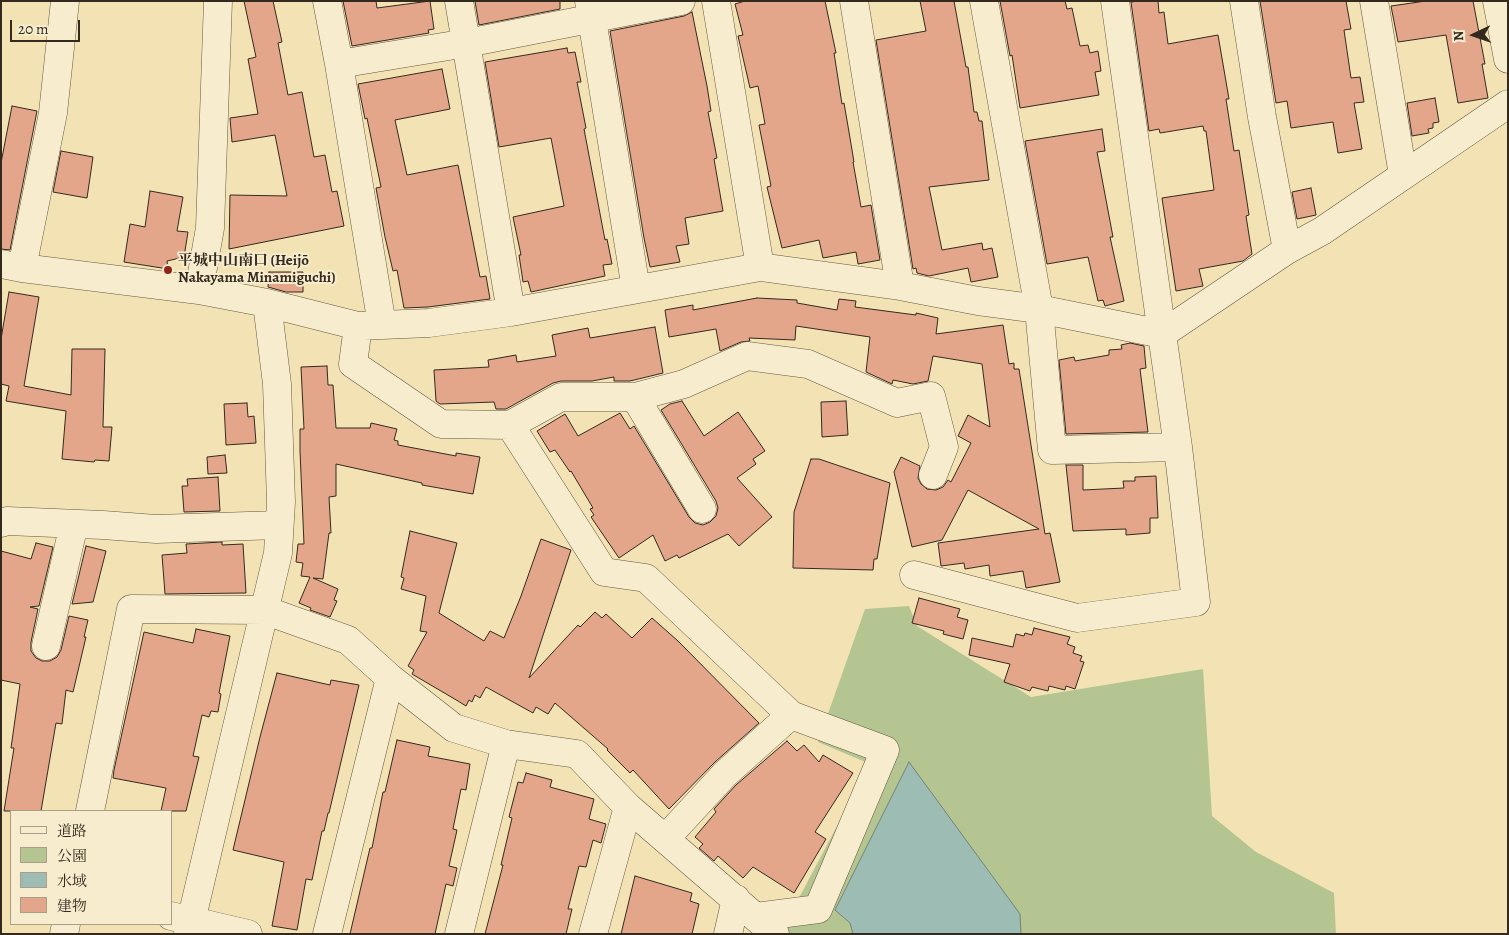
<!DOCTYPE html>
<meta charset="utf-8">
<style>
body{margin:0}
#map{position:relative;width:1509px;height:935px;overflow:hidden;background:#f3e3b4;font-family:Alegreya,"Noto Serif JP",serif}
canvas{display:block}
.frame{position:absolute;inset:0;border:2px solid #33291e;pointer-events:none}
.legend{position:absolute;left:10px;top:810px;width:162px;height:115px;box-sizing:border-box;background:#f7edce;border:1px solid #a99f88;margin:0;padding:6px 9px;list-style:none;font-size:15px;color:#33291e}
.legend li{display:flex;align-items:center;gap:10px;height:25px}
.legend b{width:25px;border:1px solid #a99f88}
.north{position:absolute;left:1449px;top:10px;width:50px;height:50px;-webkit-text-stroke:4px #f7edce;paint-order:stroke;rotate:267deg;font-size:14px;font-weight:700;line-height:20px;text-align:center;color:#33291e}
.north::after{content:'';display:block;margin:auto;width:18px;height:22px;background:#33291e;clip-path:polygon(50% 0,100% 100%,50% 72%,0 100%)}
.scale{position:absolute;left:10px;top:20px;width:70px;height:22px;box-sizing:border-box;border:2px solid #33291e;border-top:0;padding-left:6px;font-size:15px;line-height:18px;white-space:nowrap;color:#33291e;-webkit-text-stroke:4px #f7edce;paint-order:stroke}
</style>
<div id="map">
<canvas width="1509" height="935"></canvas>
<div class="frame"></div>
<ul class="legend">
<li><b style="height:6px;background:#f7edce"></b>道路</li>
<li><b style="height:14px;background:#b5c591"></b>公園</li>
<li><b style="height:14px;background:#9dbdb4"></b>水域</li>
<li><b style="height:14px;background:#e3a68b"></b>建物</li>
</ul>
<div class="north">N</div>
<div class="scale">20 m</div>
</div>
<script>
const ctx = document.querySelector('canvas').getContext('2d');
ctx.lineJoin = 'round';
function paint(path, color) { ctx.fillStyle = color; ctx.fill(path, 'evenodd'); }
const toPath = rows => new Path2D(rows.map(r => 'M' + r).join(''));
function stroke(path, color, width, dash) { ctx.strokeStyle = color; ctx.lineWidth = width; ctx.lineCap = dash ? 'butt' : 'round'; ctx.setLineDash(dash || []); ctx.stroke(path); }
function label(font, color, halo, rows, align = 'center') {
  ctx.font = font + ' Alegreya,"Noto Serif JP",serif'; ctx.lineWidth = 4; ctx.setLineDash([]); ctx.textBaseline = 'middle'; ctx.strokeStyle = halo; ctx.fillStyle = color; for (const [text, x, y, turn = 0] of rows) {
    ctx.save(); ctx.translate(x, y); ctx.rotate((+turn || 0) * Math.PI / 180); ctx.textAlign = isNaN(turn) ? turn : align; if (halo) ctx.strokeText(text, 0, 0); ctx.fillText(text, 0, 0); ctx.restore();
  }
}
paint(toPath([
 [909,606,917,626,1031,697,1203,669,1212,816,1256,852,1334,893,1336,934,790,934,783,928,870,764,818,742,865,609]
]), '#b5c591');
const water = toPath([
 [909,762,1020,914,1021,934,853,934,850,923,835,910,909,762]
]);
paint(water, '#9dbdb4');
stroke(water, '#738278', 1);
const building = toPath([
 [244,1,273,1,282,42,278,43,288,95,302,92,314,157,325,155,332,192,337,191,344,226,229,249,230,195,287,196,275,135,232,142,230,118,258,114,248,59,256,57,244,1],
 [343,1,376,1,377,8,430,1,434,29,428,30,429,33,352,46,343,1],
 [475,1,560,1,560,9,479,25,475,1],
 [745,1,825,1,836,53,834,53,842,104,844,103,849,132,854,162,853,162,861,207,871,205,880,260,858,264,856,252,823,258,819,240,782,248,767,187,771,186,759,125,765,124,758,86,750,88,738,36,743,35,735,4,745,1],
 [920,1,954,1,966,67,968,67,974,112,977,112,979,121,982,121,989,180,929,187,942,250,982,243,983,250,992,248,998,277,971,282,968,268,929,276,917,273,916,268,913,269,876,40,926,31,920,1],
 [1000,1,1065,1,1067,9,1072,8,1080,46,1088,45,1090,53,1098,51,1101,71,1095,72,1099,95,1020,108,1012,55,1010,56,1000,1],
 [1138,1,1158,1,1159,13,1164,12,1168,44,1218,35,1229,99,1226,99,1234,151,1239,150,1249,215,1246,216,1252,254,1243,261,1199,269,1203,286,1176,291,1162,198,1214,190,1206,131,1204,131,1203,126,1160,133,1159,129,1149,131,1131,2,1138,1],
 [1260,1,1346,1,1351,29,1344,30,1351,78,1360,77,1364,102,1354,103,1362,149,1338,153,1333,122,1291,128,1287,101,1276,103,1260,1],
 [1426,1,1473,1,1485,64,1482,64,1488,98,1458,103,1446,35,1398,42,1391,6,1426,1],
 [692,12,707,86,711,111,708,112,717,158,714,159,723,211,685,218,689,244,676,246,680,262,650,267,644,238,610,31,684,16,692,12],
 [567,48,568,53,575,52,581,82,577,82,586,128,584,129,605,240,607,239,612,264,603,265,605,276,531,292,528,281,523,282,519,255,521,255,513,217,564,206,551,138,499,147,485,62,567,48],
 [442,69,450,109,395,120,407,175,458,165,480,277,486,276,490,299,428,307,404,308,397,270,393,271,385,237,376,188,381,187,367,118,365,119,358,84,442,69],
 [1435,98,1439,122,1433,123,1433,128,1428,129,1429,133,1412,136,1407,103,1435,98],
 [12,106,37,111,10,250,1,249,1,163,12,106],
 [1102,129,1105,151,1097,152,1113,237,1110,237,1124,301,1105,306,1103,300,1098,301,1088,257,1047,264,1025,141,1102,129],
 [61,151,93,157,87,198,53,192,61,151],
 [1311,188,1316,215,1297,219,1292,192,1311,188],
 [150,191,183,197,177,231,188,232,184,257,167,261,168,269,124,262,130,224,145,227,150,191],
 [269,272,303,272,303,292,286,292,268,287,269,272],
 [9,292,39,297,24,386,71,395,72,349,105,349,103,427,112,427,109,461,95,460,94,462,62,459,66,411,6,401,9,386,1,384,1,339,9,292],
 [757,298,797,300,797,303,837,310,839,299,856,301,855,307,916,315,916,313,938,318,936,334,1003,325,1009,364,1014,363,1014,369,1019,369,1045,534,1050,533,1060,582,1026,588,1023,571,990,576,989,565,965,569,964,563,941,566,938,543,1039,529,968,490,942,540,912,547,894,472,901,457,920,466,918,478,921,484,927,489,936,490,943,487,948,480,951,482,971,443,958,436,968,415,990,427,982,364,933,356,928,381,913,384,893,380,892,384,866,372,870,337,796,326,795,340,749,338,750,341,741,342,720,351,716,329,669,337,665,310,693,305,693,310,757,298],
 [655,327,663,373,630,381,614,381,614,377,592,381,561,381,553,383,506,409,496,409,494,402,440,404,436,401,434,370,489,367,488,360,516,355,517,362,556,356,552,335,588,328,590,338,655,327],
 [1130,343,1144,346,1146,368,1140,369,1148,432,1066,434,1059,360,1074,357,1075,361,1109,355,1109,350,1122,349,1121,345,1130,343],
 [327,366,328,385,333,385,336,428,370,428,371,423,397,429,394,440,398,441,398,445,456,456,456,453,480,457,473,494,422,485,422,483,336,464,336,496,329,497,331,533,329,533,323,579,313,578,338,589,334,600,337,601,330,617,310,610,311,608,299,603,310,577,301,576,303,563,296,562,298,544,304,544,300,451,300,429,304,429,301,367,327,366],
 [682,401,704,436,738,412,765,451,753,459,756,464,737,478,772,517,739,546,728,534,679,558,677,555,665,561,653,535,619,558,591,517,594,515,590,509,593,508,571,471,570,472,555,450,550,452,537,431,565,414,578,436,620,413,630,429,634,426,689,517,695,523,703,525,710,522,716,516,718,508,716,501,661,410,670,404,682,401],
 [846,401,848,435,822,437,821,402,846,401],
 [247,403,248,417,254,416,256,443,226,445,224,404,247,403],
 [225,455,227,473,208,474,207,457,225,455],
 [811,459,819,459,890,483,877,559,874,559,873,570,793,568,794,512,811,459],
 [1066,465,1083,465,1083,490,1124,488,1123,481,1135,481,1135,477,1156,476,1158,518,1150,518,1150,533,1126,535,1126,529,1073,531,1066,465],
 [218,477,220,511,184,512,182,486,188,486,187,479,218,477],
 [410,531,457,543,439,613,484,641,490,631,504,638,521,596,541,539,571,550,529,678,578,625,580,627,595,612,602,618,606,614,632,638,652,618,678,641,759,723,715,762,669,809,633,770,630,773,607,750,608,749,555,703,548,714,536,707,533,713,486,687,480,698,475,695,472,702,469,700,466,706,458,701,412,674,414,670,408,666,427,632,420,631,426,596,401,589,404,578,401,577,410,531],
 [222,542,222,545,243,544,246,593,165,594,162,555,187,553,186,544,222,542],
 [36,543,53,547,39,606,30,607,38,609,31,642,31,651,36,658,42,661,50,661,57,657,61,650,69,616,88,620,84,637,86,637,73,692,66,690,62,724,56,723,41,811,4,811,14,748,11,748,20,684,1,680,1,551,31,559,36,543],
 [86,546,106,551,93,602,72,604,86,546],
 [919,598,960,609,957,617,968,620,963,639,943,634,944,631,912,623,919,598],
 [1034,628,1070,637,1067,644,1075,647,1073,653,1082,656,1080,661,1084,662,1075,689,1066,686,1065,690,1049,686,1048,691,1032,687,1030,691,1004,682,1010,664,969,655,972,638,1013,647,1016,634,1024,636,1025,633,1032,635,1034,628],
 [196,629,230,636,219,693,221,694,218,712,211,711,209,717,202,715,193,756,199,757,186,811,161,811,166,788,113,778,114,770,144,632,193,643,196,629],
 [277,673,330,685,331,680,359,685,329,813,328,813,324,831,322,831,312,880,306,879,297,930,272,926,284,862,233,850,260,737,277,673],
 [397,740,430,747,428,756,470,764,466,790,461,789,453,829,457,830,449,866,457,868,453,886,446,884,435,934,350,934,370,848,372,848,383,792,385,792,397,740],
 [787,741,797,751,804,745,819,762,823,755,853,773,815,832,826,839,794,893,753,867,743,878,718,856,714,861,699,848,703,844,695,837,716,812,714,809,736,785,787,741],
 [526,773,552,780,550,787,594,799,589,819,606,824,601,843,593,840,586,867,579,866,568,909,572,909,566,934,485,934,503,865,501,865,512,818,509,817,518,782,523,783,526,773],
 [635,876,692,893,690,901,699,904,692,934,621,934,635,876]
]);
paint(building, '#e3a68b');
stroke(building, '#33291e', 1);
const minor = toPath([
 [327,1,339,64,382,325],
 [459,1,511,312],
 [589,1,636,289],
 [716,1,760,267],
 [854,1,900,286],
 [984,1,1039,309,1052,450,1178,447],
 [1244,1,1262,117,1287,250],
 [1374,1,1403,175],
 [1497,1,1508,59],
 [339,64,467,43,681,1],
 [1,264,22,268,199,290,267,303,358,326,429,323,511,312,760,267,900,286,978,301,1039,309,1162,334,1287,250,1322,231,1508,104],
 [22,268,53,113,65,1],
 [199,290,210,228,218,1],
 [358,326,353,364,441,424,510,425,561,397,635,397,684,384,747,356,808,364,897,403,931,396,944,447,933,475],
 [635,397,702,509],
 [510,425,604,572,646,578,791,715,885,750,818,909,756,917],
 [1,523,7,521,103,525,156,529,279,525],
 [914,575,1077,618,1196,602,1178,447,1115,1],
 [46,646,74,524],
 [90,811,131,609,264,610,348,640,390,678,454,728,506,744,577,754,628,807,775,934],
 [665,839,725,774,791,715],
 [171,916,248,934],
 [64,934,66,924],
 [188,934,278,553,281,502,277,384,267,303],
 [327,934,390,678],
 [459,934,506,744],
 [593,934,628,807],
 [728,934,736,899]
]);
stroke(minor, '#635844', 29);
stroke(minor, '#f7edce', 28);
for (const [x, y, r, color] of [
 [168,270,5,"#8f2418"]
]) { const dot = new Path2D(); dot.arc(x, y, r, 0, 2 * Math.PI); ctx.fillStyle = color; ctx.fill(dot); stroke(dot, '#f7edce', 2); }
label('bold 15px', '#33291e', '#f7edce', [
 ["平城中山南口 (Heijō",178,261],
 ["Nakayama Minamiguchi)",178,278]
], 'left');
</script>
